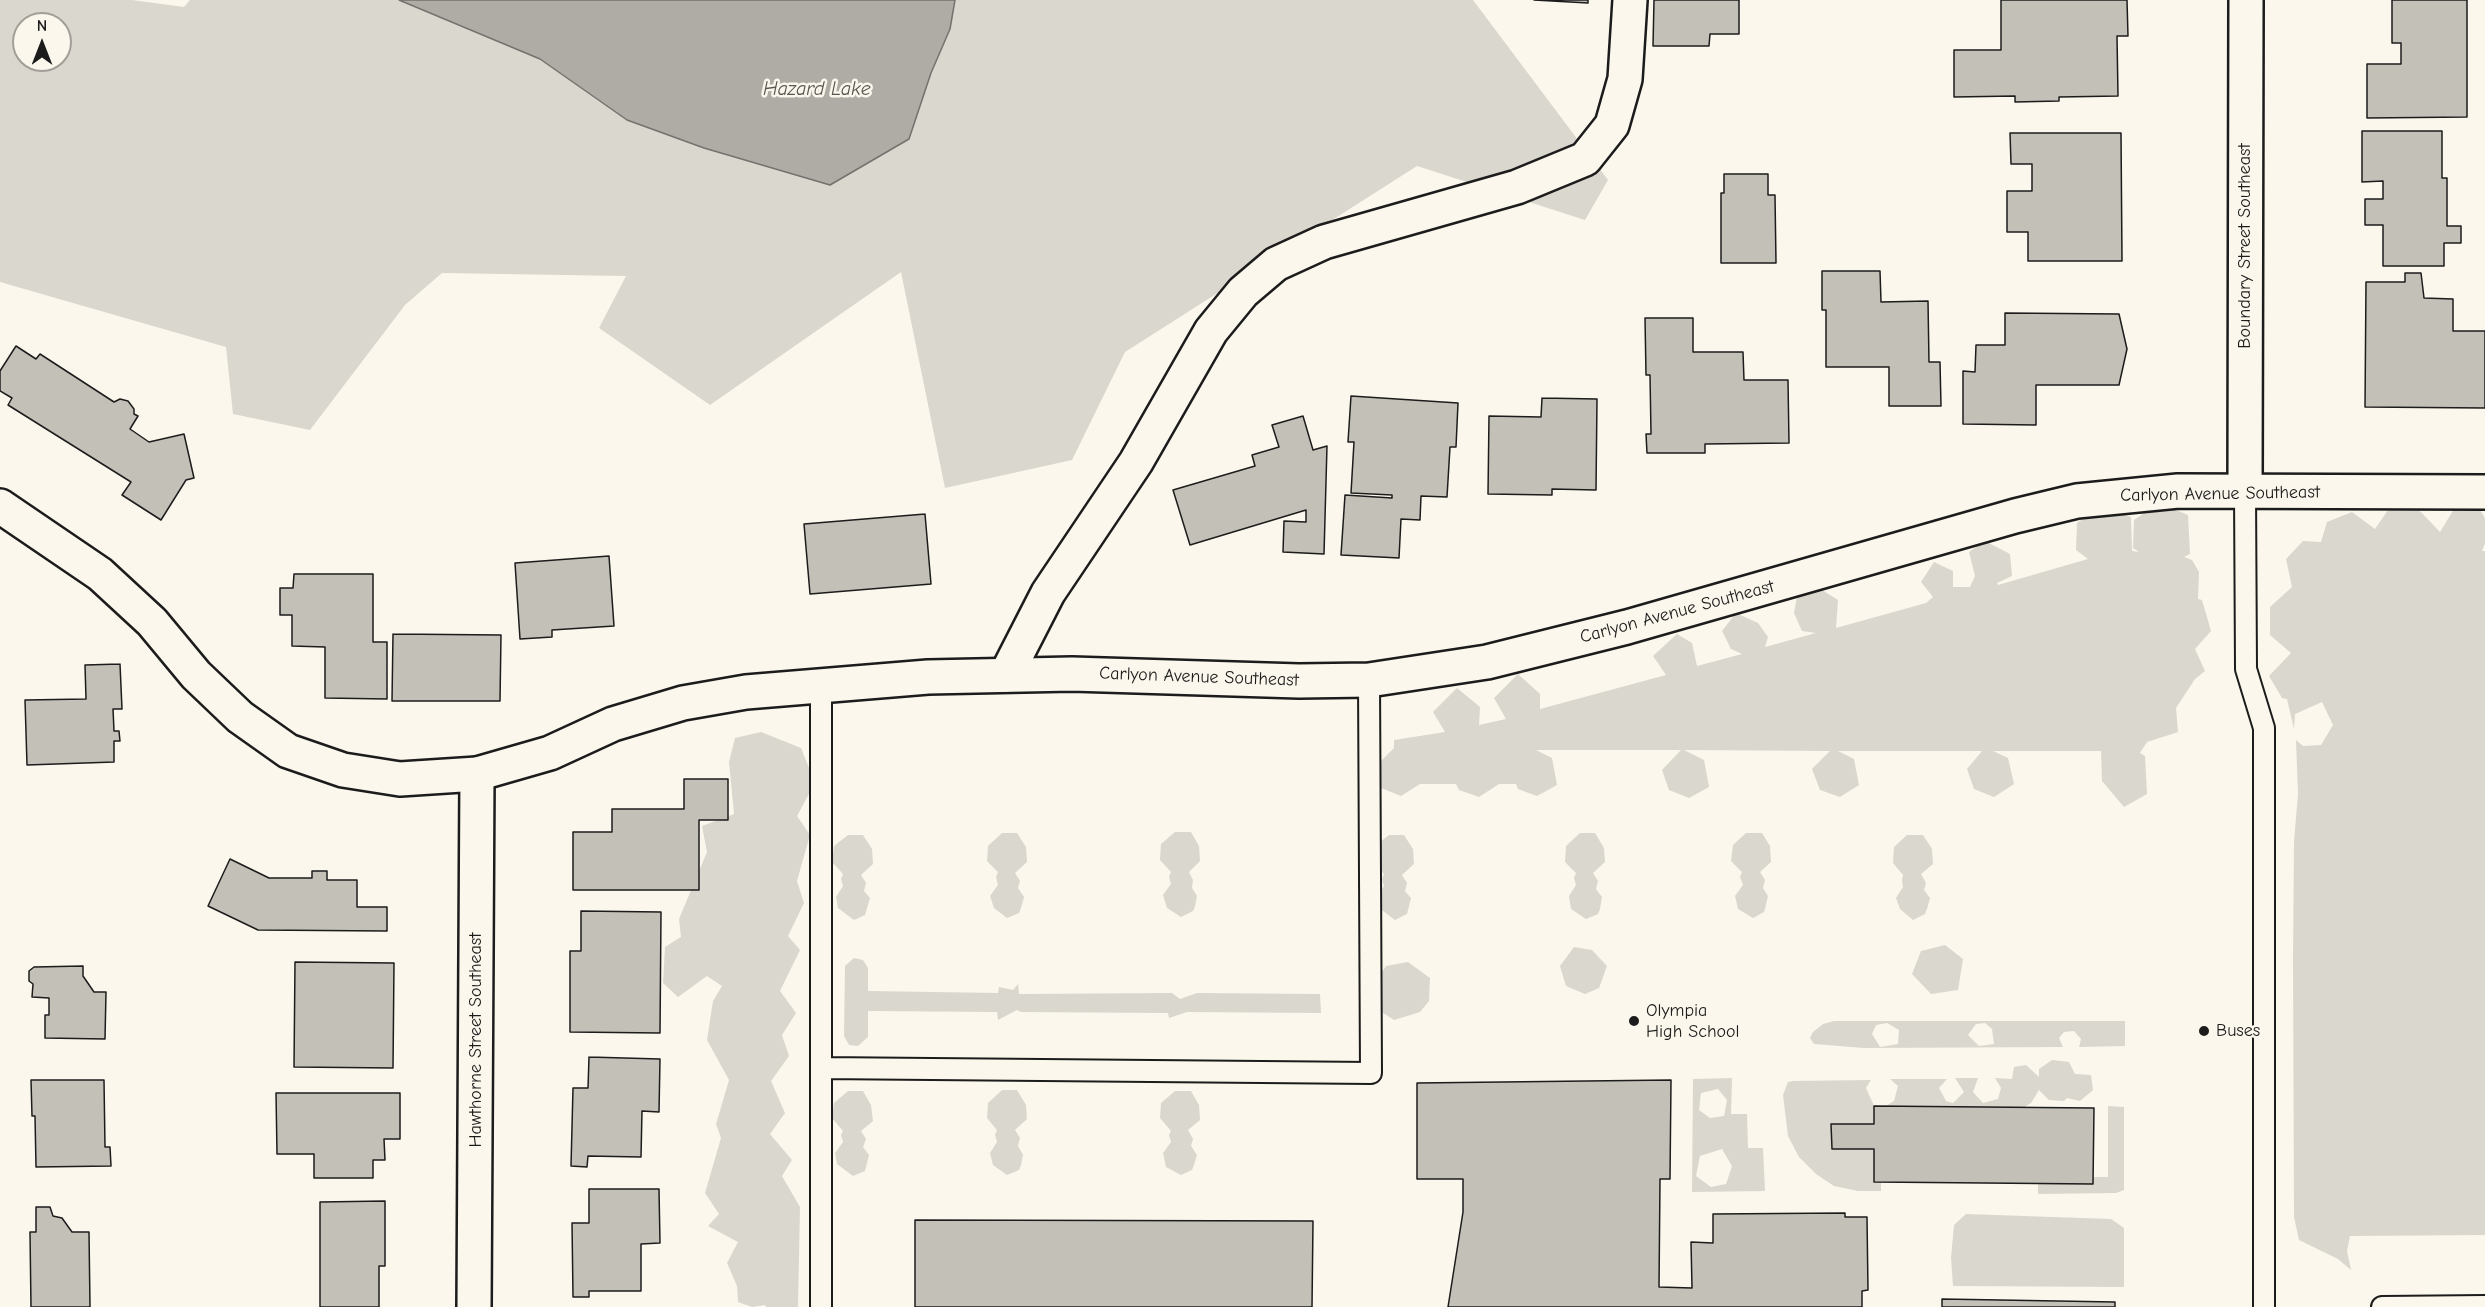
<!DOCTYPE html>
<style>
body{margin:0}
#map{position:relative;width:2485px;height:1307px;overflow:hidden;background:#fbf7ec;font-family:"Comic Neue",sans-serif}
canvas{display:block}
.north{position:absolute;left:12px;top:12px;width:60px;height:60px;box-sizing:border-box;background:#fbf7ec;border:2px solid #a29f99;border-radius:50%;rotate:0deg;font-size:16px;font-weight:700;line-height:24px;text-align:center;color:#1c1c1c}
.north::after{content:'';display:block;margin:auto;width:21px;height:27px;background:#1c1c1c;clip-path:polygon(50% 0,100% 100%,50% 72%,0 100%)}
</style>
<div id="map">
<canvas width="2485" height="1307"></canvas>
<div class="north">N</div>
</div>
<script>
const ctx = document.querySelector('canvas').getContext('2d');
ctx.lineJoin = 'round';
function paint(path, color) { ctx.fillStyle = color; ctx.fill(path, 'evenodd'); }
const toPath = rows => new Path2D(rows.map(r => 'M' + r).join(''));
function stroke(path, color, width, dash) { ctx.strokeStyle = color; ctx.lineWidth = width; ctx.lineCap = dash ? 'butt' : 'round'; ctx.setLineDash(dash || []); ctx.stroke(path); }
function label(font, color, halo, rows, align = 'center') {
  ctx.font = font + ' "Comic Neue",sans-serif'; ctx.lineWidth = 5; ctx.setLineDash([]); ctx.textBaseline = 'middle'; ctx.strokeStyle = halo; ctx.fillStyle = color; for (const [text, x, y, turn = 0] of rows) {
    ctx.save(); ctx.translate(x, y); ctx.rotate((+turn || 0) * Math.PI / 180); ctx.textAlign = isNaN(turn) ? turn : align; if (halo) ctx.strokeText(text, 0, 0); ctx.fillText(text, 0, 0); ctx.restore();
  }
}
paint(toPath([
 [0,0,132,0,184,7,190,0,399,0,540,59,627,120,931,73,950,29,955,0,1473,0,1608,180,1585,220,1417,166,1125,352,1072,460,945,488,901,272,710,405,599,328,626,276,442,273,405,305,310,430,233,414,226,347,0,282],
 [24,24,60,24,60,60,24,60],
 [2159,503,2188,515,2190,554,2184,557,2192,560,2199,572,2198,599,2202,600,2211,631,2195,649,2205,671,2195,679,2176,708,2178,732,2147,742,2140,753,2145,756,2147,794,2124,807,2102,781,2101,751,1993,751,2008,758,2014,784,1994,797,1974,789,1967,769,1982,751,1838,751,1854,759,1859,785,1840,797,1820,790,1812,769,1830,751,1684,750,1704,760,1709,787,1689,798,1669,790,1662,770,1681,750,1536,750,1552,758,1557,785,1537,796,1518,789,1516,784,1499,784,1479,797,1459,790,1456,784,1420,784,1401,796,1381,788,1374,768,1394,748,1394,740,1445,732,1433,712,1457,688,1480,707,1479,725,1506,719,1494,698,1518,674,1540,694,1540,709,1666,675,1653,656,1677,634,1692,643,1697,666,1742,654,1731,649,1722,631,1736,613,1758,623,1768,637,1765,647,1816,633,1802,631,1794,613,1797,597,1814,585,1838,600,1836,628,1926,603,1933,597,1921,582,1934,562,1953,571,1953,587,1970,587,1975,576,1969,552,1985,541,2010,554,2012,576,1997,583,1998,585,2088,559,2076,550,2077,523,2101,506,2131,517,2132,551,2139,552,2133,548,2134,520],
 [2477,505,2485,518,2485,543,2482,551,2485,551,2485,1235,2350,1236,2347,1251,2351,1270,2338,1259,2299,1240,2294,1217,2293,959,2294,841,2298,794,2296,740,2303,746,2321,745,2333,725,2322,702,2295,714,2294,729,2287,699,2282,698,2269,676,2291,653,2270,635,2270,607,2292,587,2286,559,2303,541,2321,542,2327,522,2352,512,2375,529,2388,510,2419,510,2440,532,2454,509],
 [761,732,801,748,815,783,797,816,810,835,797,881,804,903,788,936,800,950,780,991,796,1013,782,1035,789,1056,771,1081,785,1113,770,1134,792,1160,782,1176,800,1207,798,1307,766,1307,765,1305,752,1307,738,1302,737,1286,727,1263,738,1242,708,1226,719,1214,705,1193,721,1138,716,1124,729,1080,707,1040,713,1001,722,986,707,976,678,997,663,983,665,947,681,937,679,919,707,852,702,826,734,814,729,762,735,738],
 [1175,832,1191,832,1199,846,1200,861,1189,872,1193,880,1192,888,1197,896,1195,906,1193,911,1181,917,1167,908,1163,895,1171,884,1169,877,1171,872,1160,860,1161,844],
 [1002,833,1017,833,1026,847,1027,862,1015,873,1020,881,1018,888,1024,897,1021,908,1019,913,1007,918,994,908,990,896,998,885,996,877,998,872,987,861,988,846],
 [1580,833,1595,833,1604,848,1605,862,1593,873,1598,881,1596,889,1602,897,1600,909,1598,914,1586,919,1571,909,1569,896,1576,885,1574,878,1576,873,1565,862,1566,846],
 [1746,833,1762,833,1770,846,1771,862,1760,872,1765,880,1763,888,1768,896,1765,909,1764,912,1753,918,1738,909,1735,896,1743,885,1740,877,1742,872,1731,861,1733,845],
 [848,835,863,835,872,849,873,864,861,875,866,883,864,891,870,898,865,915,854,920,838,908,836,897,843,886,841,879,843,874,832,862,834,846],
 [1389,835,1404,835,1413,849,1414,864,1402,875,1407,883,1405,891,1411,898,1407,914,1395,920,1379,908,1377,897,1384,886,1382,879,1384,874,1374,862,1375,846],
 [1907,835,1923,835,1932,849,1933,864,1921,874,1926,883,1924,890,1930,898,1927,909,1925,914,1913,920,1900,909,1896,898,1903,887,1902,880,1903,875,1893,863,1894,847],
 [1945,945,1963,959,1958,990,1931,994,1912,974,1921,951],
 [1574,947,1592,950,1607,966,1599,988,1585,994,1566,986,1560,966],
 [854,958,863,960,868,968,868,991,998,993,999,987,1013,990,1018,984,1019,994,1172,993,1180,999,1197,993,1320,994,1321,1013,1187,1012,1169,1018,1168,1013,1021,1012,1017,1010,998,1020,997,1012,868,1011,868,1037,858,1046,849,1045,844,1036,845,966],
 [1408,962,1430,978,1429,1001,1420,1012,1394,1020,1377,1009,1373,985,1386,966],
 [1834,1021,2125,1021,2125,1046,2079,1047,2081,1039,2074,1031,2064,1032,2059,1038,2063,1047,1864,1048,1814,1044,1810,1038,1813,1032,1823,1024],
 [1887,1023,1899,1030,1898,1044,1880,1047,1872,1034,1876,1025],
 [1985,1023,1992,1029,1994,1044,1979,1046,1968,1035,1976,1024],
 [2052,1060,2069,1062,2075,1074,2091,1075,2093,1090,2080,1101,2067,1098,2064,1101,2049,1100,2039,1090,2031,1103,2023,1108,1886,1106,1894,1101,1898,1086,1890,1079,1947,1079,1939,1088,1946,1101,1953,1103,1964,1092,1955,1078,1978,1078,1973,1092,1983,1103,1998,1099,2001,1088,1995,1078,2012,1079,2014,1067,2026,1065,2039,1077,2039,1069],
 [1732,1078,1731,1114,1747,1114,1748,1148,1763,1148,1765,1191,1692,1192,1693,1079],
 [1718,1089,1727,1100,1724,1116,1710,1118,1699,1110,1701,1093],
 [1722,1149,1732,1166,1726,1184,1711,1187,1696,1176,1700,1156],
 [1871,1080,1866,1088,1874,1106,1874,1124,1831,1124,1832,1148,1874,1149,1874,1182,1881,1182,1881,1191,1858,1191,1834,1186,1816,1174,1799,1157,1788,1136,1783,1095,1788,1082,1793,1081],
 [1002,1090,1017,1090,1026,1105,1027,1119,1015,1130,1020,1138,1018,1146,1023,1155,1021,1165,1019,1170,1007,1175,993,1165,990,1153,997,1142,995,1135,997,1130,987,1118,988,1103],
 [848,1091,863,1091,871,1105,873,1121,861,1131,866,1139,863,1147,869,1155,865,1171,853,1176,837,1164,835,1153,843,1142,841,1135,843,1131,832,1118,834,1103],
 [1175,1091,1191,1091,1199,1105,1200,1120,1188,1130,1193,1139,1191,1146,1197,1155,1194,1165,1192,1170,1181,1175,1166,1167,1163,1153,1171,1142,1169,1135,1171,1131,1160,1118,1161,1103],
 [2108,1106,2124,1107,2124,1190,2116,1193,2038,1194,2038,1183,2093,1184,2093,1177,2108,1177],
 [1966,1214,2111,1219,2124,1228,2124,1287,1953,1286,1951,1258,1954,1225]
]), '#dad7ce');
const water = toPath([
 [399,0,955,0,950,29,931,73,909,139,830,185,704,148,627,120,540,59,399,0]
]);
paint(water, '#afaca5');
stroke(water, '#74726e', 1.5);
const building = toPath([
 [1534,0,1588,0,1588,3,1534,0],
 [1654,0,1739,0,1739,34,1710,34,1709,46,1653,46,1654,0],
 [2001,0,2127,0,2128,36,2117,36,2118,96,2059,97,2059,101,2015,102,2015,96,1954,97,1954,50,2001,50,2001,0],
 [2392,0,2467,0,2467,117,2367,118,2367,64,2401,64,2401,43,2392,43,2392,0],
 [2362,131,2442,131,2442,178,2447,178,2447,226,2461,226,2461,243,2444,243,2444,266,2383,266,2383,225,2365,225,2365,199,2383,199,2383,181,2362,182,2362,131],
 [2010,133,2121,133,2122,261,2028,261,2028,232,2007,232,2007,191,2032,191,2032,164,2011,164,2010,133],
 [1724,174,1768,174,1768,195,1775,195,1776,263,1721,263,1721,193,1724,193,1724,174],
 [1822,271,1880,271,1881,302,1928,301,1929,362,1940,362,1941,406,1889,406,1889,367,1826,367,1826,310,1822,310,1822,271],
 [2405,273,2421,273,2424,298,2453,299,2453,331,2485,331,2485,408,2365,407,2366,282,2405,282,2405,273],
 [2005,313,2119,314,2127,349,2119,385,2036,385,2036,425,1963,424,1963,371,1975,372,1976,345,2005,345,2005,313],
 [1645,318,1693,318,1693,352,1743,352,1744,380,1788,380,1789,443,1705,444,1705,453,1647,453,1646,434,1651,434,1650,375,1646,375,1645,318],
 [16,346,36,359,40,354,114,402,120,399,128,401,134,409,134,414,138,416,130,429,149,442,184,434,194,478,186,480,161,520,122,495,131,482,8,405,12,398,0,391,0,371,16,346],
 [1351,396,1458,403,1456,447,1450,447,1447,497,1421,496,1420,520,1401,519,1399,558,1341,555,1345,495,1392,498,1392,495,1351,493,1354,442,1348,442,1351,396],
 [1542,398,1597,399,1596,490,1552,489,1552,495,1488,494,1489,416,1541,417,1542,398],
 [1303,416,1313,450,1327,446,1324,554,1283,552,1284,521,1306,522,1306,510,1190,545,1173,490,1255,466,1252,455,1279,447,1272,425,1303,416],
 [925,514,931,584,810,594,804,524,925,514],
 [609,556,614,626,552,630,552,637,520,639,515,563,609,556],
 [294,574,373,574,373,642,387,642,387,699,325,698,325,647,292,646,292,615,280,615,280,588,293,588,294,574],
 [393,634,501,635,500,701,392,701,393,634],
 [120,664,122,709,113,709,114,731,119,731,120,741,114,741,114,762,27,765,25,700,86,699,85,665,120,664],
 [684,779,728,779,728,820,699,820,699,890,573,890,573,832,612,832,612,809,684,809,684,779],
 [230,859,269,878,312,878,312,871,327,871,327,880,357,880,357,907,387,907,387,931,258,930,208,906,230,859],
 [581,911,661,912,660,1033,570,1032,570,951,581,951,581,911],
 [295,962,394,963,393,1068,294,1067,295,962],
 [83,966,83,976,94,992,106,992,105,1039,45,1038,45,1015,49,1015,49,998,32,997,33,984,29,981,29,971,34,967,83,966],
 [589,1057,660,1059,659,1112,642,1111,641,1157,588,1156,587,1167,571,1166,573,1088,588,1088,589,1057],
 [31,1080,104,1080,105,1147,110,1147,111,1166,36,1167,35,1116,32,1116,31,1080],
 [1671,1080,1670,1179,1660,1179,1659,1287,1692,1288,1691,1242,1713,1243,1713,1214,1845,1213,1845,1217,1867,1217,1868,1290,1862,1291,1862,1307,1448,1307,1463,1212,1463,1179,1417,1179,1417,1083,1671,1080],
 [276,1093,400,1093,400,1139,384,1139,385,1160,373,1160,373,1178,314,1178,314,1154,277,1154,276,1093],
 [1874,1106,2094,1108,2093,1184,1874,1182,1874,1149,1832,1149,1831,1124,1874,1124,1874,1106],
 [589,1189,659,1189,660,1243,641,1244,641,1291,589,1291,589,1297,573,1297,572,1223,589,1223,589,1189],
 [385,1201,385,1266,379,1266,379,1307,320,1307,320,1202,385,1201],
 [36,1207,50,1207,53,1216,62,1218,72,1232,89,1232,90,1307,31,1307,30,1232,36,1232,36,1207],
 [915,1220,1313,1221,1312,1307,915,1307,915,1220],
 [1942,1299,2115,1302,2115,1307,1942,1307,1942,1299]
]);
paint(building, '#c3c0b8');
stroke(building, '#1c1c1c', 1.5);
const lane = toPath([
 [2245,491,2246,669,2264,728,2264,1307],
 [822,1068,1371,1073,1369,680],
 [821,1307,821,686],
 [2382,1307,2485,1306]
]);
const street = toPath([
 [2245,491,2246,0],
 [1006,675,1048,593,1136,462,1211,331,1243,292,1276,264,1324,242,1517,187,1585,159,1612,125,1625,79,1630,0],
 [474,1307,477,774]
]);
const secondary = toPath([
 [0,506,100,574,152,622,196,675,240,717,288,751,343,770,400,779,477,774,550,753,613,724,683,703,746,692,928,677,1072,674,1299,681,1369,680,1487,662,1627,627,2015,516,2077,501,2178,491,2485,492]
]);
stroke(lane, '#1c1c1c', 24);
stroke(street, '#1c1c1c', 38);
stroke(secondary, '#1c1c1c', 38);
stroke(lane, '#fbf7ec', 20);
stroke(street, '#fbf7ec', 33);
stroke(secondary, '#fbf7ec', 33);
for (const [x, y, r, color] of [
 [1634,1021,6,"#1c1c1c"],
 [2204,1031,6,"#1c1c1c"]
]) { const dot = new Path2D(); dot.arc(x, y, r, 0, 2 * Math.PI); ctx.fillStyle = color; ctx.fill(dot); stroke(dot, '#fbf7ec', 2); }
label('18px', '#1c1c1c', '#fbf7ec', [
 ["Boundary Street Southeast",2245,246,-90],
 ["Carlyon Avenue Southeast",2220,494,-1],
 ["Carlyon Avenue Southeast",1677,612,-15],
 ["Carlyon Avenue Southeast",1199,677,2],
 ["Hawthorne Street Southeast",476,1040,-90]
]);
label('18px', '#1c1c1c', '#fbf7ec', [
 ["Olympia",1646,1011],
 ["High School",1646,1032],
 ["Buses",2216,1031]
], 'left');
label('italic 20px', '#575653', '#fbf7ec', [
 ["Hazard Lake",817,89]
]);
</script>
